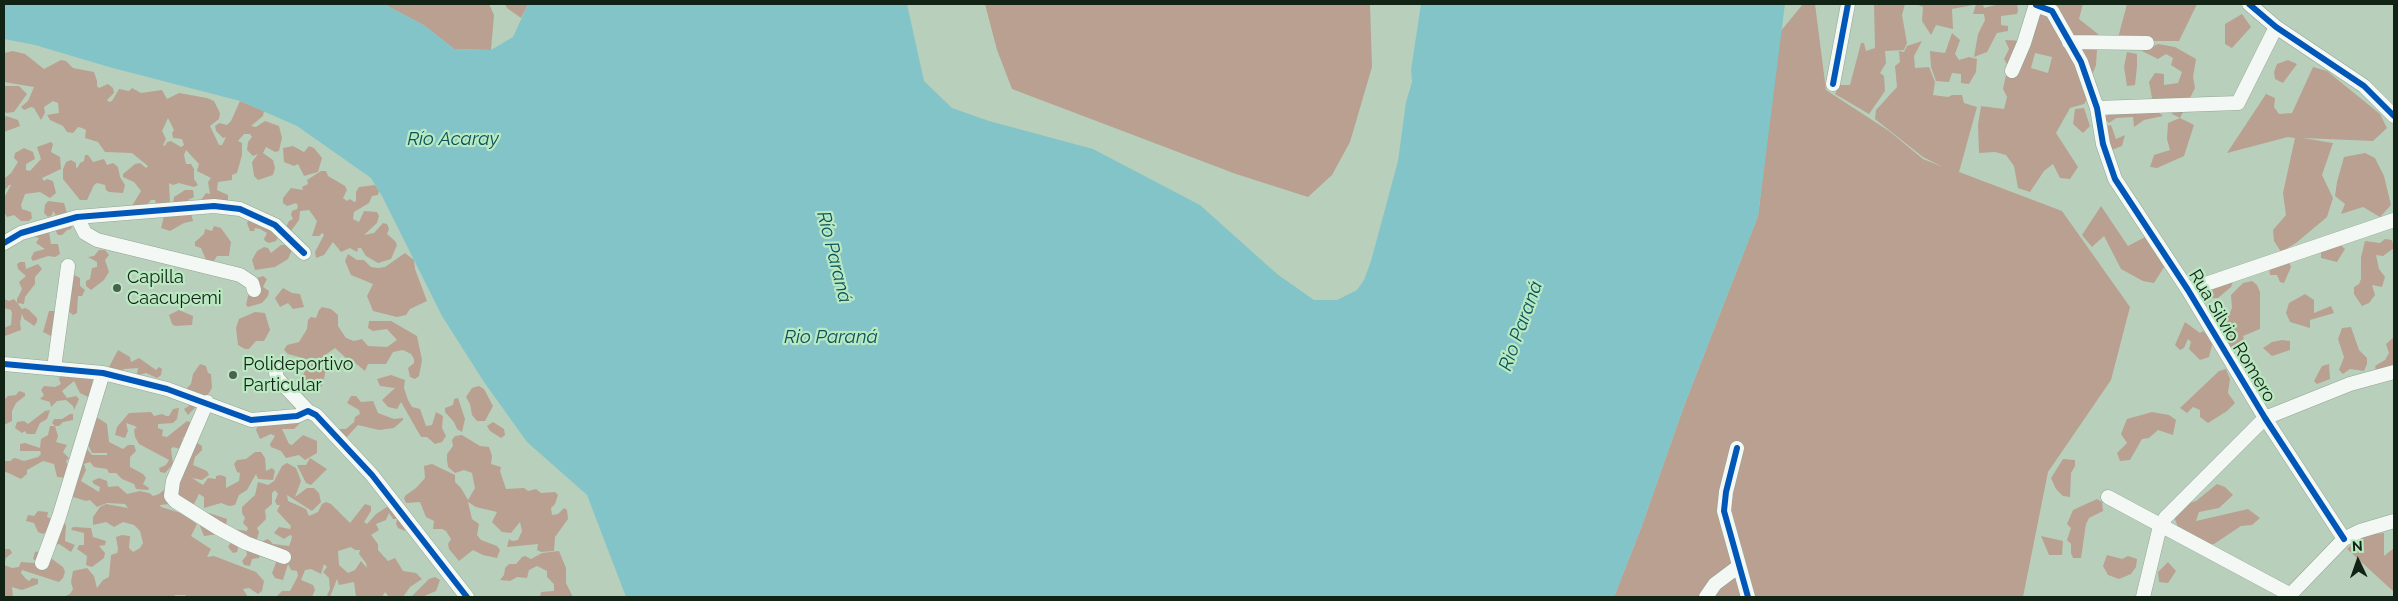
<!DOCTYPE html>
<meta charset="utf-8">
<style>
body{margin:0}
#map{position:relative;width:2398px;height:601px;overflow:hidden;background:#b8d0bb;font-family:Raleway,sans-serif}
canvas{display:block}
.frame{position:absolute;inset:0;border:5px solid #112315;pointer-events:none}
.north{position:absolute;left:2333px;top:536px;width:50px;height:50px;-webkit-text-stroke:4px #bae9c1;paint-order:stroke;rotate:357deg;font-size:14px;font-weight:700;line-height:20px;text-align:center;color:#112315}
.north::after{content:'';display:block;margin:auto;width:18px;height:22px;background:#112315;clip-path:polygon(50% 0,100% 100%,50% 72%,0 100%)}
</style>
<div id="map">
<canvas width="2398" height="601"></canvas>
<div class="frame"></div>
<div class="north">N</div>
</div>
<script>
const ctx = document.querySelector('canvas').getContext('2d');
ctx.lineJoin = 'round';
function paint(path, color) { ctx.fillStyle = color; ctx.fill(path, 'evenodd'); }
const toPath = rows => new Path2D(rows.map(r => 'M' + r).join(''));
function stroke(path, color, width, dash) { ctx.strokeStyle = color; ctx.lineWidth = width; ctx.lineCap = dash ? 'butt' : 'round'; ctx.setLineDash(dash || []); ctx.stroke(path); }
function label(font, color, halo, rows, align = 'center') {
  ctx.font = font + ' Raleway,sans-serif'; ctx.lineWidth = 4.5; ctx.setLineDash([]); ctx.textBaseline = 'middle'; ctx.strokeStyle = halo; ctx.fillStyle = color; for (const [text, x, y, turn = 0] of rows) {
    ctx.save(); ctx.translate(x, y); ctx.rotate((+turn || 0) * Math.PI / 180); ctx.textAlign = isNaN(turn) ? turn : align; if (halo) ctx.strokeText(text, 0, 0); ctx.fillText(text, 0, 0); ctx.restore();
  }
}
paint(toPath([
 [384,4,489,4,494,15,491,50,454,49,425,26],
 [505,4,528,4,521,18,507,8],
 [985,4,1370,4,1372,67,1350,142,1332,175,1308,197,1236,174,1012,89,997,50],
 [1803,4,1815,4,1826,90,1889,131,1923,159,1943,167,1923,157,1875,119,1876,110,1897,87,1895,66,1900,62,1899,51,1904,52,1907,46,1922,41,1914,56,1915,68,1929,67,1935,82,1933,95,1948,97,1952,95,1962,95,1964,103,1977,107,1959,172,2062,211,2130,307,2111,380,2048,472,2023,597,1614,597,1641,528,1684,406,1758,216,1780,32],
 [1874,4,1905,4,1902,15,1907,43,1904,50,1885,51,1886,63,1880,73,1884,76,1885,91,1869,114,1835,94,1840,85,1850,85,1861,43,1864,43,1866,51,1875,48],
 [1916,4,1973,4,1973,5,1952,9,1953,29,1936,25,1931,35,1922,21,1923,7],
 [1976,4,1983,4,1984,8,1999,4,2017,4,2018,10,2017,14,2001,16,2001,25,2008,26,2008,31,1997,33,1987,52,1974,57,1978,34,1985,20,1984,14,1973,14],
 [2038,4,2083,4,2079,19,2098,34,2096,65,2090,80,2090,95,2084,104,2070,108,2056,133,2078,167,2070,179,2060,178,2053,164,2044,171,2030,192,2018,188,2014,166,2006,155,1995,152,1979,153,1978,125,1981,106,2004,109,2007,97,2003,89,2008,66,2004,59,2009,49,2005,40,2023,41],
 [2035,53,2052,57,2048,73,2031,68],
 [2127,4,2197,4,2179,41,2144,41,2118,38],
 [2242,14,2251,27,2232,48,2225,44,2225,24],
 [1952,33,1960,40,1955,54,1959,60,1969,57,1977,59,1976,72,1969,84,1961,83,1961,74,1952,73,1949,82,1936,81,1931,67,1930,51,1945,53],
 [2158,44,2175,47,2196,59,2193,77,2195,88,2180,118,2194,125,2184,156,2157,168,2150,167,2154,155,2170,150,2167,139,2168,123,2180,118,2172,114,2169,102,2157,102,2152,98,2149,82,2155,73,2164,74,2164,85,2178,83,2182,72,2171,65,2173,58,2166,54,2158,59,2142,51],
 [13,51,25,54,44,69,61,60,66,61,73,68,94,72,97,81,97,86,99,88,108,84,113,88,114,93,107,100,109,102,112,101,119,89,129,91,132,88,141,93,162,90,167,99,179,93,207,98,214,101,220,113,219,119,210,126,219,145,222,145,226,137,223,138,216,131,215,126,219,123,227,125,231,121,240,101,264,111,263,116,251,126,256,127,265,121,279,126,282,138,279,151,275,152,266,147,263,153,273,160,275,168,273,175,258,180,254,176,252,162,258,154,253,156,247,150,248,142,252,137,250,134,244,134,238,141,242,143,242,155,237,173,232,175,232,180,218,182,217,190,228,195,228,202,201,200,206,193,210,194,208,182,211,178,197,171,199,164,186,150,184,155,186,164,191,164,194,169,194,179,198,185,194,187,179,183,173,185,169,183,170,203,157,207,155,200,151,200,147,205,130,209,141,191,134,182,123,177,123,174,135,164,140,163,146,168,148,166,132,153,105,152,98,142,85,138,86,130,82,128,78,127,73,133,67,132,63,126,50,120,47,115,59,113,58,103,53,101,44,107,45,113,41,120,34,108,31,107,24,110,21,107,28,101,34,87,4,82,4,53],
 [168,118,174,130,172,133,173,138,182,139,184,145,181,147,171,141,167,142,165,146,163,145,166,139,162,131],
 [2127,52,2137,54,2137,66,2135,85,2127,86,2124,67],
 [2288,60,2297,64,2283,83,2275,79,2274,72,2277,64],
 [2313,67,2327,71,2380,114,2387,128,2373,141,2303,138,2333,143,2322,175,2333,198,2327,217,2296,243,2281,252,2274,241,2273,230,2286,215,2283,193,2295,138,2288,137,2227,153,2266,94,2275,98,2274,107,2279,114,2292,113],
 [4,86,19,86,27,94,14,112,6,113,4,110],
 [2084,108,2090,126,2083,133,2073,124,2075,109],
 [2116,112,2158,112,2163,116,2144,120,2134,127,2133,117,2116,118,2109,123,2103,117],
 [6,116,18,120,20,126,4,132,4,119],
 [2111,125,2116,139,2125,135,2122,146,2109,151,2102,127],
 [51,142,53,144,51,152,60,157,61,169,42,178,44,181,47,179,53,181,56,193,50,198,40,192,25,194,21,205,22,209,31,212,32,218,29,221,21,221,14,215,7,217,4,212,4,198,11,185,9,185,4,191,4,179,11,173,18,162,14,158,15,153,24,148,33,152,35,159,26,164,26,170,30,171,41,159,37,147],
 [293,146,304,152,309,146,314,148,322,158,318,172,304,176,298,164,294,166,284,162,283,148],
 [2365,153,2375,158,2384,176,2391,205,2380,217,2363,207,2341,214,2345,204,2335,196,2337,182,2344,157],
 [85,155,88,155,93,162,104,159,107,165,113,163,118,167,120,177,125,185,123,193,109,192,106,190,105,185,97,183,94,185,87,200,80,200,63,179,63,169,66,162,71,160,76,163,76,168,78,167,80,163,84,161],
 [321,171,326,171,328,176,345,186,347,190,343,198,347,201,350,199,354,202,356,201,356,192,359,187,375,185,379,191,378,195,372,196,369,203,354,212,353,219,359,222,364,211,377,212,379,216,377,223,364,235,374,233,383,223,387,224,389,229,387,234,395,241,397,245,391,259,378,263,366,256,361,248,358,248,357,252,350,248,341,252,333,242,324,255,316,258,315,252,324,235,322,233,319,236,312,236,317,221,309,210,300,211,299,220,290,232,286,227,289,221,293,219,291,215,292,211,297,209,298,206,296,203,287,206,283,203,283,198,291,188,303,190,302,187,308,184,307,180],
 [185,190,193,190,194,197,188,200,187,205,173,204,174,197],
 [48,201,64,203,67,213,65,217,58,218,53,211,52,215,48,217,44,213,45,205],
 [2101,206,2128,246,2147,236,2166,264,2154,283,2143,281,2121,269,2104,236,2092,247,2082,235],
 [191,213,193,221,184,223,170,231,161,228,164,216],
 [250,218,265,222,278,237,276,241,269,243,265,241,264,239,267,233,260,229,255,228,254,231,250,231,247,223],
 [57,220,70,222,72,225,71,229,67,230,62,235,58,235,55,230,49,232,51,244,58,244,60,254,55,257,48,256,33,261,31,258,34,252,45,249,36,243,39,238,31,236,30,229],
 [214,226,221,228,231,242,229,256,217,256,212,264,207,262,201,248,195,246,195,242,204,234,205,229,212,231],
 [2385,239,2392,240,2394,248,2383,256,2376,255,2379,269,2385,277,2382,287,2372,285,2375,295,2369,303,2362,306,2354,294,2354,287,2359,284,2361,279,2361,257,2365,241,2380,243],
 [2338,243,2345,249,2337,262,2321,258,2321,249],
 [281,245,289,245,292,250,288,259,275,267,255,270,252,260,257,251,264,247,268,248,271,253],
 [99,250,105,250,109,255,105,260,109,272,104,280,91,290,86,286,86,281,90,279,92,268,97,267,97,262,88,257,94,256],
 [405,253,414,260,415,269,427,301,410,309,406,315,397,317,373,311,367,296,373,284,351,275,345,261,348,254,357,260,364,260,371,267,378,268,385,267],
 [2288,259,2291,267,2284,283,2280,282,2277,275,2270,275,2269,268],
 [20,262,25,262,26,269,38,264,42,269,35,277,35,284,25,297,24,304,17,303,17,299,22,289,19,282,26,276,18,269,17,264],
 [2219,272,2224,276,2234,279,2231,287,2218,298,2195,299,2191,287,2196,280,2205,275,2209,278,2212,274],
 [74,275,80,278,80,286,85,290,82,296,78,296,77,313,73,315,68,311],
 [263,276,267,279,263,287,269,291,268,296,262,303,248,307,246,305,248,296,252,294,257,278],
 [2252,281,2257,285,2260,292,2260,329,2243,336,2245,343,2240,349,2225,349,2212,321,2229,315,2232,308,2231,295,2243,283],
 [283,288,292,293,300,294,304,307,293,309,288,303,280,307,275,298],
 [2305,294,2314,300,2314,313,2331,306,2334,313,2310,320,2310,328,2290,322,2286,313,2289,303],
 [4,299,9,301,14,299,22,309,25,308,29,310,37,318,37,322,34,326,30,323,24,319,22,314,20,323,21,330,5,336,4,328,11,325,12,313,11,310,4,308],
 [322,307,331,309,338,315,338,326,346,338,354,341,362,339,368,346,387,347,397,340,387,329,373,331,368,328,369,321,391,321,417,336,422,360,419,376,415,379,410,377,408,368,414,363,414,359,411,354,403,350,393,352,386,364,368,364,365,371,354,362,342,370,337,371,346,358,335,348,321,358,306,359,288,354,284,350,287,345,299,342,307,329,308,320,311,317,316,318,319,310],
 [179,310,193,316,192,325,175,326,172,324,169,315],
 [49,311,56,311,58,333,51,336,43,332],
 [255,312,265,313,270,330,264,341,256,341,249,349,245,349,238,345,236,328,239,319],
 [2185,322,2200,333,2203,331,2213,341,2209,357,2200,360,2189,349,2191,342,2188,339,2184,348,2180,350,2175,345],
 [2351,327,2359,350,2367,358,2367,364,2364,371,2350,369,2343,374,2339,370,2344,357,2338,339,2342,328],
 [2394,337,2394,369,2377,374,2375,366,2385,360,2389,353,2386,344],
 [2282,340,2290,341,2290,350,2272,356,2263,348,2272,342],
 [118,350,130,357,131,362,139,358,156,370,159,367,162,369,161,375,157,378,146,373,139,375,137,374,138,368,124,369,119,373,109,367],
 [316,362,318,367,326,370,322,386,319,387,311,382,307,384,304,393,297,392,307,365],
 [200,364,206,366,208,373,211,374,212,388,209,393,188,415,184,409,189,406,186,389,191,384,193,374],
 [2329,364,2330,379,2317,384,2314,381,2322,366],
 [2226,369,2230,379,2228,393,2235,403,2227,411,2208,423,2200,417,2200,410,2193,407,2187,413,2180,408,2219,371],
 [61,374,93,379,90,398,80,393,74,381,62,391,67,398,76,396,79,399,74,410,73,406,66,400,57,401,51,407,50,402,40,399,44,395,41,390,44,386,55,387,61,384,59,379],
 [391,375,405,380,404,388,408,400,412,407,420,409,426,426,432,425,436,412,443,416,442,428,446,436,442,442,435,444,427,437,421,437,401,402,397,409,388,407,382,400,395,388,380,386,377,379],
 [479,386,484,389,493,406,485,421,477,421,472,415,470,404,466,397,472,388],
 [19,391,25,393,25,396,16,403,12,411,12,421,4,425,4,400,8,396,16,395],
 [351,396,356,396,361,402,373,401,378,413,394,419,403,418,403,420,394,428,379,430,358,425,344,440,337,429,346,429,354,422,355,417,360,414,359,410,347,403],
 [458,398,465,419,462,432,457,429,454,422,445,412,445,408,453,405,454,399],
 [179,408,177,419,173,423,158,424,158,428,163,430,162,436,167,437,187,421,192,423,187,436,182,438,184,443,180,449,173,447,171,449,173,464,165,473,160,472,159,468,166,465,169,460,139,444,135,437,134,429,137,428,135,426,126,423,128,431,125,438,115,435,117,427,129,413,151,412,154,416,162,414,166,416,169,416,173,409],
 [50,410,47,419,40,423,35,434,27,434,25,431,22,433,15,428,17,422,24,421,28,424,45,411],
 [2152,412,2169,415,2176,420,2173,435,2158,430,2149,438,2142,439,2130,460,2120,461,2117,453,2127,443,2121,434,2127,419],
 [70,414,73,414,73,420,63,422,59,426,55,426,58,436,56,442,67,445,63,452,69,458,66,461,67,464,72,467,68,478,57,477,54,464,43,461,27,470,27,474,21,479,4,471,5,461,11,461,12,459,15,458,24,461,38,457,41,454,40,451,20,451,20,444,25,443,40,448,41,439,48,435,50,426,55,426,52,423,54,419,62,419],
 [98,418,107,424,109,442,123,449,128,445,134,445,136,451,130,457,130,467,143,474,146,478,143,484,149,488,148,490,136,489,134,484,122,479,116,473,109,473,107,469,94,467,90,462,84,464,86,470,81,481,99,492,100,487,94,484,92,481,99,478,107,481,108,487,118,486,127,494,140,491,149,493,153,496,159,494,165,489,196,442,202,446,202,450,195,457,193,465,207,471,209,475,202,480,192,478,203,485,208,478,216,479,216,476,221,475,226,477,226,488,239,481,240,473,237,472,234,464,237,460,246,459,255,452,261,452,265,458,266,471,272,468,275,471,273,480,258,479,256,474,247,490,239,495,235,505,229,506,221,503,204,508,204,497,199,494,194,504,197,509,227,519,225,533,204,536,198,521,178,508,174,508,170,504,160,505,161,507,181,513,197,524,191,536,211,549,207,557,214,556,256,572,264,581,262,591,258,594,249,588,243,589,248,597,188,597,185,595,175,595,174,597,63,597,70,594,73,589,71,582,73,571,87,568,94,576,97,588,103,580,109,577,111,555,117,553,118,549,116,537,122,535,130,536,129,548,133,552,140,548,143,543,140,531,134,525,123,522,114,527,106,522,93,525,93,517,100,507,106,504,128,508,125,504,107,503,97,507,90,500,86,501,67,495,87,449,92,455,107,455,107,453,92,453,88,445,94,420],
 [304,419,294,429,282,429,289,444,292,445,303,435,317,441,317,453,305,460,299,455,286,458,281,451,271,447,270,444,275,436,271,434,260,439,256,430,258,425],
 [493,422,504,429,505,435,501,438,490,431,487,426],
 [462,435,480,446,489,447,492,456,491,464,501,467,500,471,506,489,524,488,528,491,536,489,541,493,555,492,558,495,555,504,551,508,552,515,558,514,564,508,567,510,568,519,555,537,554,551,541,552,537,550,538,544,507,547,509,539,512,541,518,540,522,531,520,522,511,533,502,532,492,522,497,512,476,507,468,502,472,519,479,524,477,535,481,540,497,546,500,550,497,558,483,555,473,550,459,561,449,549,448,544,451,539,446,531,442,529,433,529,434,521,426,517,420,502,406,503,404,498,406,495,416,488,425,478,424,466,432,464,455,475,455,482,461,488,468,500,475,488,472,473,464,470,455,473,448,467,447,460,447,454,453,446,452,440,455,436],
 [310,458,327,469,311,485,306,483,297,465,306,465],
 [2063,459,2075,460,2075,466,2071,473,2070,497,2063,496,2056,489,2051,478],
 [287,463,296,468,301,481,295,497,307,488,314,488,319,493,321,502,312,511,287,495,288,501,306,509,309,516,318,512,322,504,326,502,331,504,350,523,365,504,371,506,371,511,364,522,367,524,376,514,387,507,393,507,405,528,405,531,398,528,396,524,397,519,393,519,389,513,386,520,376,524,379,530,371,535,378,544,378,550,388,561,395,558,403,571,416,573,422,579,410,587,403,597,389,597,385,592,382,597,356,597,354,582,339,585,337,579,330,597,327,595,330,589,329,578,323,572,327,567,324,564,321,574,311,569,305,570,301,580,313,585,315,590,312,597,276,597,282,591,290,591,298,576,297,571,291,570,288,564,283,580,275,578,272,573,277,560,261,546,263,541,268,539,273,544,289,546,291,541,292,536,290,535,284,539,274,533,279,527,290,529,291,526,277,511,280,505,277,505,275,501,278,494,275,490,272,493,272,504,265,510,266,519,257,528,259,532,257,539,261,552,259,558,252,559,250,566,244,565,242,561,247,555,246,547,239,544,237,552,233,553,228,547,233,539,233,529,247,531,248,528,243,523,245,518,242,513,242,507,255,495,258,482,268,485,274,481,282,466],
 [351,547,355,550,360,550,359,554,366,563,367,568,361,561,355,570,348,573,339,565,338,551],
 [2217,484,2225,487,2233,495,2219,508,2199,512,2196,521,2248,509,2260,518,2252,525,2241,526,2214,544,2195,544,2180,532,2172,512,2180,506,2196,501],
 [2097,499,2102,502,2103,511,2089,518,2086,524,2081,558,2073,558,2071,553,2071,544,2067,540,2071,528,2067,524,2073,510],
 [38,511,48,512,47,517,62,522,66,525,65,541,75,545,71,552,59,544,49,547,46,532,43,534,38,532,34,523,26,521,28,515,34,516],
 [73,527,91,528,93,537,106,541,105,545,99,546,105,553,104,558,92,567,86,565,87,556,77,549,79,545,84,545,84,533,72,530,71,529],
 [2384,533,2384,556,2394,548,2394,592,2347,549,2363,535],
 [2041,536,2063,541,2062,555,2049,555],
 [4,549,10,549,12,553,6,558,4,565,12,568,19,567,21,562,34,563,36,561,33,559,35,552,41,551,63,567,65,572,63,578,59,582,22,570,21,573,26,579,29,581,32,578,38,579,38,584,22,590,12,587,13,597,4,597],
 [559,551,566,568,566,583,573,597,540,597,541,592,554,591,554,584,547,577,547,571,537,566,529,570,527,578,517,577,510,581,500,580,504,575,505,568,509,564,516,564,522,557,525,556,531,559,542,553],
 [2107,555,2122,559,2128,556,2137,559,2136,567,2131,574,2119,579,2108,575,2103,566],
 [2168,562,2176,571,2168,583,2159,582,2158,572],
 [435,577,440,580,436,591,422,597,411,597,429,579]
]), '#b9a091');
paint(toPath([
 [4,4,384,4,425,26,454,49,491,50,513,37,528,4,907,4,924,81,952,108,989,121,1093,149,1200,205,1277,274,1314,300,1337,300,1357,290,1364,280,1371,261,1398,161,1406,102,1412,82,1411,70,1421,4,1785,4,1758,216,1684,406,1641,528,1614,597,626,597,587,495,527,442,484,382,442,316,382,196,371,178,297,126,240,101,109,67,35,45,4,39]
]), '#83c4c8');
const minor = toPath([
 [2249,4,2276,27,2364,86,2394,116],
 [2036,5,2052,11,2081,62,2097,108,2103,144,2115,179,2188,290,2265,418,2344,539],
 [2069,42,2147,43],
 [2012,71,2024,43,2036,4],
 [1833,84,1848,4],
 [2097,108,2238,103,2276,27],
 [77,217,85,233,97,240,240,275,252,283,254,290],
 [4,243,21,233,77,217,214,206,240,209,275,225,304,253],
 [2188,290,2394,220],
 [4,364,103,373,167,389,251,420,297,416,308,411,316,415,372,475,467,597],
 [54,368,68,266],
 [275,368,277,378,308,411],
 [207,402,173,481,171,496,175,501,218,528,246,543,284,557],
 [1737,448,1726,492,1724,511,1748,597],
 [2108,497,2289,594],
 [42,563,59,517,103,373],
 [1706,597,1715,584,1739,566],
 [2143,597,2160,526,2166,517,2265,418,2350,384,2394,372],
 [2288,597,2344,539,2360,531,2394,521]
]);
stroke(minor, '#90a393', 15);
stroke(minor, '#f4f8f5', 14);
stroke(toPath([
 [2249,4,2276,27,2364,86,2394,116],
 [2036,5,2052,11,2081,62,2097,108,2103,144,2115,179,2188,290,2265,418,2344,539],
 [1833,84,1848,4],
 [4,243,21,233,77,217,214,206,240,209,275,225,304,253],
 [4,364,103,373,167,389,251,420,297,416,308,411,316,415,372,475,467,597],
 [1737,448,1726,492,1724,511,1748,597]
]), '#0057b8', 6);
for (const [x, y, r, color] of [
 [117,288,5,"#4b604f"],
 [233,375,5,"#4b604f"]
]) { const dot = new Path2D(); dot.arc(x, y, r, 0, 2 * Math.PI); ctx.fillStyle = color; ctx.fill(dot); stroke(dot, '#bae9c1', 2); }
label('18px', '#112315', '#bae9c1', [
 ["Capilla",127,278],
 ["Caacupemi",127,299],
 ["Polideportivo",243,365],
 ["Particular",243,386]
], 'left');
label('18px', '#112315', '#bae9c1', [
 ["Rua Silvio Romero",2232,336,59]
]);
label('italic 19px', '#07545d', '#bae9c1', [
 ["Río Acaray",453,139],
 ["Río Paraná",834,257,76],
 ["Rio Paraná",1521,326,-70],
 ["Rio Paraná",831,337]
]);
</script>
